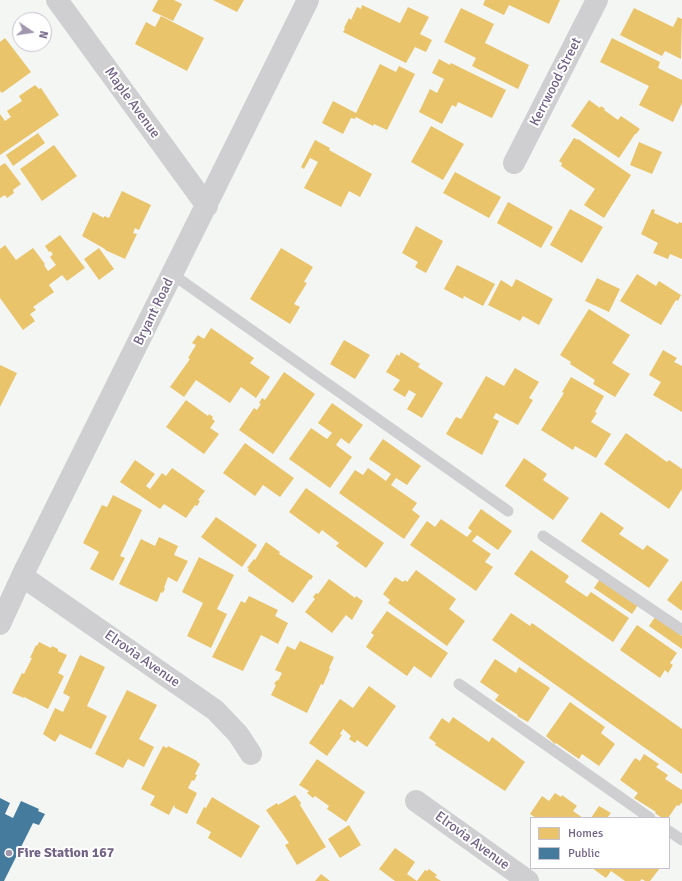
<!DOCTYPE html>
<style>
body{margin:0}
#map{position:relative;width:682px;height:881px;overflow:hidden;background:#f4f6f4;font-family:Signika,sans-serif}
canvas{display:block}
.legend{position:absolute;left:530px;top:817px;width:140px;height:52px;box-sizing:border-box;background:#fff;border:1px solid #c7c1cf;margin:0;padding:5px 7px;list-style:none;font-size:12px;color:#736487}
.legend li{display:flex;align-items:center;gap:8px;height:20px}
.legend b{width:20px;border:1px solid #c7c1cf}
.north{position:absolute;left:12px;top:12px;width:40px;height:40px;box-sizing:border-box;background:#fff;border:1px solid #c7c1cf;border-radius:50%;rotate:103deg;font-size:11px;font-weight:700;line-height:16px;text-align:center;color:#736487}
.north::after{content:'';display:block;margin:auto;width:14px;height:18px;background:#a097ad;clip-path:polygon(50% 0,100% 100%,50% 72%,0 100%)}
</style>
<div id="map">
<canvas width="682" height="881"></canvas>
<ul class="legend">
<li><b style="height:11px;background:#e9c46a"></b>Homes</li>
<li><b style="height:11px;background:#457b9d"></b>Public</li>
</ul>
<div class="north">N</div>
</div>
<script>
const ctx = document.querySelector('canvas').getContext('2d');
ctx.lineJoin = 'round';
function paint(path, color) { ctx.fillStyle = color; ctx.fill(path, 'evenodd'); }
const toPath = rows => new Path2D(rows.map(r => 'M' + r).join(''));
function stroke(path, color, width, dash) { ctx.strokeStyle = color; ctx.lineWidth = width; ctx.lineCap = dash ? 'butt' : 'round'; ctx.setLineDash(dash || []); ctx.stroke(path); }
function label(font, color, halo, rows, align = 'center') {
  ctx.font = font + ' Signika,sans-serif'; ctx.lineWidth = 4; ctx.setLineDash([]); ctx.textBaseline = 'middle'; ctx.strokeStyle = halo; ctx.fillStyle = color; for (const [text, x, y, turn = 0] of rows) {
    ctx.save(); ctx.translate(x, y); ctx.rotate((+turn || 0) * Math.PI / 180); ctx.textAlign = isNaN(turn) ? turn : align; if (halo) ctx.strokeText(text, 0, 0); ctx.fillText(text, 0, 0); ctx.restore();
  }
}
paint(toPath([
 [158,0,174,0,182,4,173,21,152,11],
 [213,0,244,0,237,12],
 [485,0,560,0,549,24,509,5,504,15,483,5],
 [362,5,400,23,408,7,429,17,420,34,432,40,426,52,415,47,406,63,343,32,345,29,344,28,349,18,351,20,357,7,361,9],
 [461,8,494,24,485,43,529,65,518,89,472,66,476,58,444,42],
 [634,8,673,27,678,17,682,19,681,59,665,51,662,56,620,35],
 [161,16,204,38,187,71,135,44,146,22,155,27],
 [5,38,31,72,2,93,0,91,0,42],
 [612,38,660,62,658,68,682,80,682,103,673,122,639,105,649,86,600,62],
 [439,59,450,65,451,63,506,90,492,118,458,102,456,107,452,105,442,124,419,112,430,89,437,93,444,79,432,73],
 [380,64,396,72,399,66,415,74,387,130,374,124,373,126,356,117,355,119,351,118,343,134,322,123,333,101,356,113],
 [35,85,39,89,41,88,59,115,0,155,0,114,5,121,11,117,7,111,22,101,19,96],
 [589,100,600,108,601,106,605,109,604,110,618,120,621,116,640,129,636,134,635,134,619,158,571,126],
 [431,126,464,144,443,180,411,162],
 [38,133,45,143,13,166,6,155],
 [574,138,578,140,578,139,631,175,604,218,584,205,595,189,561,166,562,163,559,161],
 [315,140,330,148,329,150,372,174,360,197,349,191,341,207,304,188,318,162,310,158,304,169,301,167],
 [639,142,662,152,652,174,630,165],
 [54,145,77,176,42,201,20,169],
 [5,163,21,184,13,190,14,193,7,198,5,195,0,198,0,166],
 [455,172,501,197,489,218,443,193],
 [122,191,151,205,139,230,135,228,133,233,137,234,125,259,105,250,105,249,82,236,93,212,104,218,104,216,109,218],
 [508,202,553,227,541,248,497,223],
 [570,209,603,227,582,263,550,245],
 [652,209,655,210,654,213,678,224,679,222,682,223,682,259,670,254,668,259,653,253,658,243,641,234],
 [416,226,443,241,426,273,415,267,418,262,402,253],
 [60,235,85,268,67,281,62,275,49,285,54,292,33,307,36,310,30,314,35,321,23,330,0,298,0,249,5,245,16,260,33,248,45,264,44,265,48,271,56,265,50,257,53,254,50,251,49,252,45,246],
 [99,248,114,269,99,280,84,259],
 [281,248,313,267,304,282,307,283,294,304,300,307,290,324,250,299],
 [457,265,495,284,483,306,464,296,463,299,444,289],
 [637,274,656,286,659,281,681,295,678,301,676,300,661,325,620,301],
 [597,278,620,289,609,312,585,301],
 [516,279,553,299,539,325,523,316,520,321,488,305,501,280,512,287],
 [589,309,630,335,612,363,630,374,615,397,593,384,595,380,570,364,571,362,560,355],
 [211,328,254,358,250,363,270,377,256,398,241,387,230,403,196,380,184,397,170,387,190,359,188,358,196,345,192,343,198,335,204,339],
 [344,340,370,355,355,379,330,364],
 [663,350,677,358,674,362,682,366,682,412,653,395,661,382,649,375],
 [401,352,420,364,418,367,443,383,422,418,407,409,416,394,409,390,405,397,393,390,400,380,386,372,397,354,399,356],
 [0,365,17,373,0,407],
 [515,368,539,382,529,398,533,400,518,425,496,413,493,418,499,421,482,455,446,434,456,417,461,419,486,376,504,386],
 [284,372,315,394,273,454,239,430,254,408,257,410,261,404,259,403,262,398,265,400],
 [571,377,604,396,595,412,597,413,591,422,611,434,596,458,575,446,573,450,541,430,564,393,562,392],
 [186,400,208,416,209,414,213,417,212,419,215,421,210,428,219,434,204,454,166,427],
 [332,403,363,425,349,444,341,438,336,445,352,457,330,488,289,459,311,428,327,439,332,433,318,423],
 [626,433,667,462,669,460,682,469,682,489,669,509,604,464],
 [383,439,421,466,407,485,396,478,391,485,417,503,412,510,420,516,404,539,339,493,355,470,363,475,368,468,386,481,391,474,369,459],
 [245,443,294,478,280,497,263,485,255,496,223,473],
 [524,458,547,474,543,480,569,498,553,520,505,486],
 [135,460,155,474,146,486,150,489,162,473,166,476,172,468,205,491,198,500,200,501,197,506,195,505,186,518,164,504,160,509,120,482],
 [306,488,384,543,366,568,336,546,339,543,322,530,319,534,289,512],
 [113,495,142,510,120,556,125,558,113,581,90,569,99,552,83,543,102,505,107,507],
 [481,509,512,531,498,550,477,535,472,541,491,554,485,562,493,567,476,591,410,545,427,521,435,527,441,519,467,537,472,531,468,528],
 [601,512,624,528,619,534,643,550,647,545,669,560,649,588,581,541],
 [216,517,257,545,242,567,201,537],
 [159,537,178,546,174,555,188,561,177,582,168,577,164,588,165,588,163,593,161,592,157,602,119,584,141,539,155,546],
 [266,542,280,552,279,554,313,576,311,580,310,579,293,603,248,571,249,569,247,568,254,559,255,560],
 [531,550,569,576,565,582,587,597,591,592,629,618,613,642,514,574],
 [199,557,234,575,217,609,227,614,211,648,187,636,203,603,182,592],
 [416,570,456,599,449,609,465,621,447,646,388,603,390,600,383,594,395,577,403,582,405,580,407,582],
 [329,579,355,598,356,596,363,601,352,620,346,615,332,633,305,612,315,599,313,597,316,593,318,594],
 [600,579,638,605,632,614,594,588],
 [682,580,682,611,667,600],
 [249,596,278,610,275,616,288,623,278,644,261,635,243,671,212,657,241,601,245,603],
 [387,611,448,653,431,678,414,666,407,676,366,647,374,635,371,633],
 [511,613,530,626,532,623,682,729,682,774,492,640],
 [655,617,682,636,682,649,649,626],
 [637,625,677,653,670,663,673,665,668,673,665,670,660,678,620,650],
 [300,641,334,657,329,668,330,669,323,685,321,684,307,713,271,695,276,685,274,684,277,680,278,681,282,673,275,670,287,646,295,650],
 [39,642,51,648,52,646,58,649,58,651,67,655,58,673,64,676,48,709,24,697,24,698,12,693,22,673,24,674,32,658,30,658,36,645,37,646],
 [80,655,105,667,87,706,107,716,91,749,60,734,55,742,43,734,55,708,63,712,70,697,63,693],
 [495,659,516,673,519,667,550,688,528,722,517,716,518,715,495,700,499,695,480,682],
 [369,686,396,706,367,747,357,740,355,743,349,739,351,736,343,729,340,734,342,735,327,756,309,743,340,699,353,708],
 [127,690,157,705,139,739,154,747,144,767,128,759,123,768,95,754],
 [570,702,605,727,601,733,615,744,599,766,582,754,579,759,556,743,555,744,546,736],
 [453,717,489,742,492,737,525,762,505,791,435,745,436,743,429,738,442,718,449,723],
 [163,746,167,748,168,746,197,761,197,762,200,764,195,774,197,775,194,781,192,780,188,788,197,793,187,814,175,808,174,805,169,815,150,805,155,796,141,789],
 [644,754,659,764,656,767,668,775,665,779,682,790,682,802,679,806,677,805,668,818,662,818,655,813,656,812,634,798,638,793,620,780,635,758,640,761],
 [317,759,365,792,346,822,327,809,329,806,315,796,313,798,307,793,309,791,299,785],
 [555,793,561,797,562,795,577,806,573,811,583,818,536,818,530,814,542,796,549,801],
 [295,795,301,803,300,805,326,847,297,865,285,845,289,843,266,810,277,803,278,805],
 [212,797,260,826,241,858,208,838,211,832,196,823,204,807,206,808],
 [599,806,611,813,607,818,591,818],
 [349,825,361,845,340,858,328,839],
 [395,848,415,862,407,874,417,881,395,881,379,869],
 [592,868,660,868,650,881,645,881,642,879,640,881,625,881,611,871,606,878],
 [429,869,437,875,435,877,441,881,417,881,425,870,427,871],
 [321,874,330,881,315,881]
]), '#e9c46a');
paint(toPath([
 [0,798,10,803,5,814,13,818,21,801,39,809,38,811,45,814,39,825,33,823,4,881,0,881]
]), '#457b9d');
stroke(toPath([
 [172,274,508,511],
 [543,536,682,630],
 [459,684,650,818],
 [669,831,682,840]
]), '#cfcfd1', 11);
stroke(toPath([
 [57,0,207,206],
 [514,163,597,0],
 [22,576,215,710,238,734,251,754],
 [0,624,22,576,308,0],
 [416,801,528,881]
]), '#cfcfd1', 22);
for (const [x, y, r, color] of [
 [9,853,4,"#a097ad"]
]) { const dot = new Path2D(); dot.arc(x, y, r, 0, 2 * Math.PI); ctx.fillStyle = color; ctx.fill(dot); stroke(dot, '#fff', 1.5); }
label('14px', '#736487', '#fff', [
 ["Kerrwood Street",556,82,-63],
 ["Maple Avenue",132,103,54],
 ["Bryant Road",154,312,-64],
 ["Elrovia Avenue",142,659,35],
 ["Elrovia Avenue",472,841,36]
]);
label('bold 14px', '#736487', '#fff', [
 ["Fire Station 167",17,853]
], 'left');
</script>
